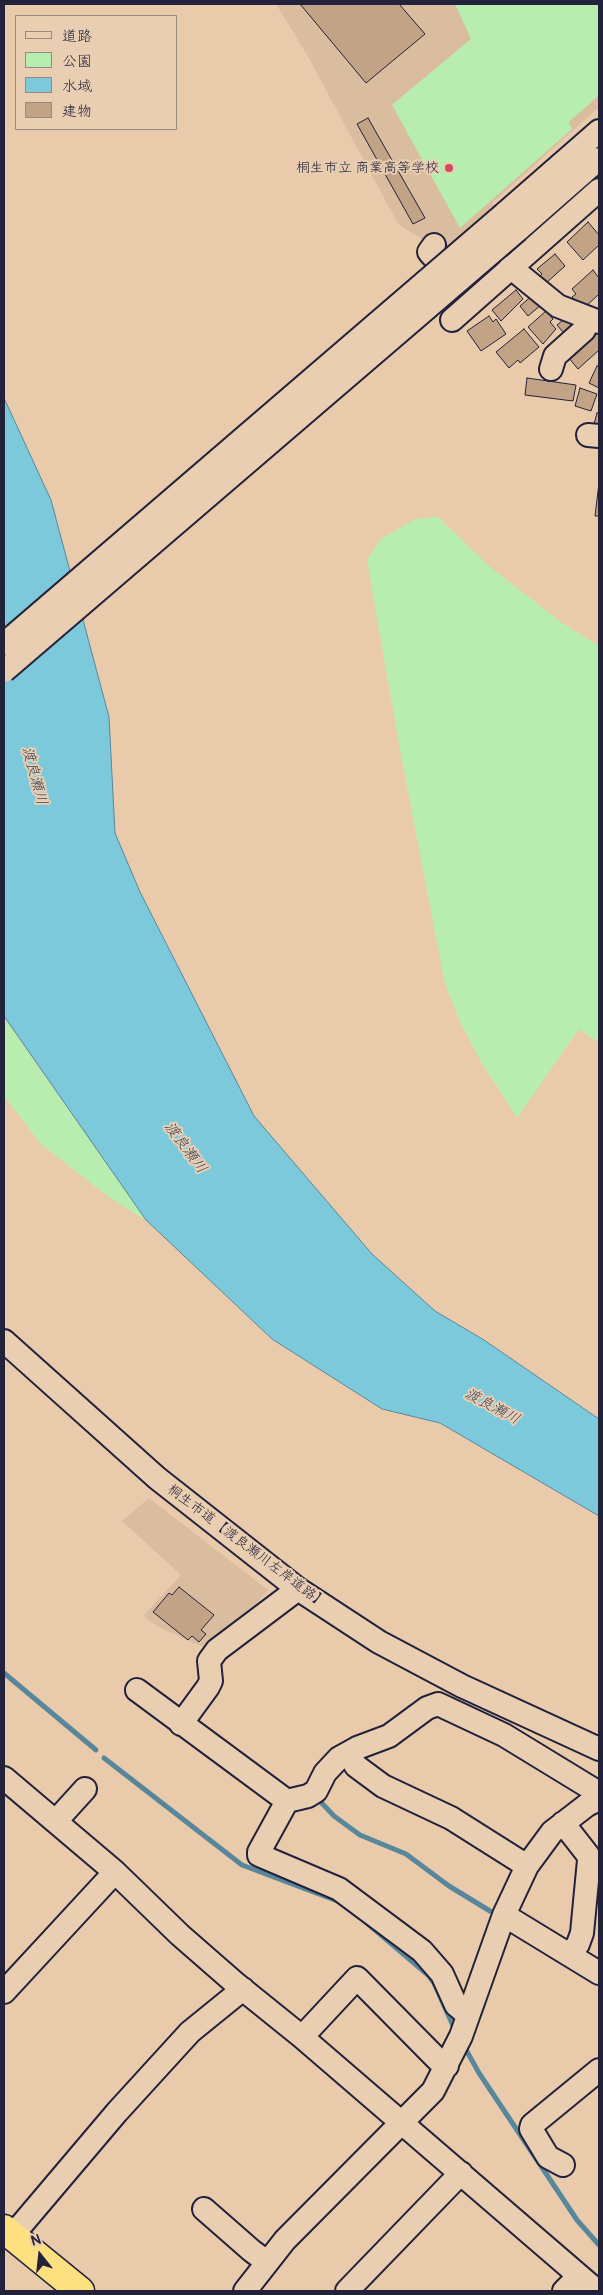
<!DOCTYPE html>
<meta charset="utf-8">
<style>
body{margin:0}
#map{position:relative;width:603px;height:2295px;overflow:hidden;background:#e9cbac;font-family:Pangolin,"Klee One",sans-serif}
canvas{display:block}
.frame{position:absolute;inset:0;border:5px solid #22223b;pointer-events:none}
.legend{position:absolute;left:15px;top:15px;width:162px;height:115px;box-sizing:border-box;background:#eaceb1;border:1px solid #9a8982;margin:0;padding:6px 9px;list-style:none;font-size:15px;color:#22223b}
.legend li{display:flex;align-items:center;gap:10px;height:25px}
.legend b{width:25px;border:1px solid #9a8982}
.north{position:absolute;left:15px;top:2230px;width:50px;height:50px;-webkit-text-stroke:4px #eaceb1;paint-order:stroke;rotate:344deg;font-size:14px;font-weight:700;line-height:20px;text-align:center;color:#22223b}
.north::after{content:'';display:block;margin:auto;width:18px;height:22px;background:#22223b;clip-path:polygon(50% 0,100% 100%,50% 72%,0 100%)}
</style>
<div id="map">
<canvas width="603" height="2295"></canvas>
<div class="frame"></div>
<ul class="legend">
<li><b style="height:6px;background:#eaceb1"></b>道路</li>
<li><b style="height:14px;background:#b7eeb0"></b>公園</li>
<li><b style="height:14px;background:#7cc9db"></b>水域</li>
<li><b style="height:14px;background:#c3a386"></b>建物</li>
</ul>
<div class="north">N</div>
</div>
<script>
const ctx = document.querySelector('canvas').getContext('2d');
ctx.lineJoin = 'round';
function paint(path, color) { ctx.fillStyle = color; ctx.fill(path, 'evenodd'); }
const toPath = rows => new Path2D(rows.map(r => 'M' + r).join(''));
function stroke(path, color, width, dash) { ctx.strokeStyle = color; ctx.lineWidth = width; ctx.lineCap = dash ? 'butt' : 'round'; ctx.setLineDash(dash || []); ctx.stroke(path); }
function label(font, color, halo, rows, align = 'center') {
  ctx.font = font + ' Pangolin,"Klee One",sans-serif'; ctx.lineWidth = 4; ctx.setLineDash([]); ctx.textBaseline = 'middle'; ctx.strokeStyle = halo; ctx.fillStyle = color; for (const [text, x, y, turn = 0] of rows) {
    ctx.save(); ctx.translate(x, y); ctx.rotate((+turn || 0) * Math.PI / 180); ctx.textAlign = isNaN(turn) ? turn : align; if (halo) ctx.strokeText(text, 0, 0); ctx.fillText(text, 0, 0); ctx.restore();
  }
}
paint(toPath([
 [276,4,599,4,599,107,492,203,524,239,473,284,442,247,425,241,398,224,306,53],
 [149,1498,268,1590,248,1613,205,1648,163,1629,149,1621,144,1615,181,1575,122,1521]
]), '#dabc9f');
paint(toPath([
 [455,4,599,4,599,95,569,122,572,129,460,228,392,105,471,39],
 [438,517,489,566,562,623,599,646,599,1043,579,1029,517,1118,480,1060,461,1024,445,984,400,750,367,560,381,539,415,519],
 [4,1016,12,1029,146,1220,110,1198,41,1144,4,1096]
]), '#b7eeb0');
const water = toPath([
 [4,398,51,500,109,717,115,833,140,892,254,1116,372,1254,435,1311,484,1340,599,1419,599,1516,440,1423,382,1409,272,1339,146,1220,4,1016,4,398]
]);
paint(water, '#7cc9db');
stroke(water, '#58869b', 1);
stroke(toPath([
 [4,1673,96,1750],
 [104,1758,242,1865,340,1902],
 [318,1799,334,1816,360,1835,406,1854,449,1886,490,1911],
 [368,1924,428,1975,434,1983,454,2028],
 [465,2048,479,2073,577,2220,599,2245]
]), '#58869b', 5);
const building = toPath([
 [300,4,399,4,425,34,366,83,300,4],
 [368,118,425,218,413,224,357,124,368,118],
 [588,222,599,235,599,245,583,260,567,242,588,222],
 [555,254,565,266,545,284,539,277,542,274,537,269,555,254],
 [593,270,599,278,599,294,583,309,572,297,576,294,572,289,593,270],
 [516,290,523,299,501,321,492,310,516,290],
 [533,295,541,305,528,316,520,306,533,295],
 [546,311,553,319,550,322,556,329,543,344,528,327,546,311],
 [489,316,493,322,496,319,506,334,481,351,467,331,489,316],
 [568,316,578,328,567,337,557,325,568,316],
 [524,329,539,347,520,363,518,360,509,368,496,352,524,329],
 [599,330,599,350,578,369,568,357,599,330],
 [597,366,599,367,599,388,589,383,597,366],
 [527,378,576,385,573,401,525,395,527,378],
 [580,388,597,394,591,411,575,406,580,388],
 [597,413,599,413,599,426,594,424,597,413],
 [599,483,599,516,595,516,599,483],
 [179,1587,214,1615,201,1630,206,1634,199,1642,192,1636,188,1640,153,1612,169,1593,172,1595,179,1587]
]);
paint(building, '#c3a386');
stroke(building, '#22223b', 1);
const minor = toPath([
 [504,214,599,131],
 [518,230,599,159],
 [434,245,429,252,456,282],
 [510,267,558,306,599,322],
 [452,320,599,190],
 [551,369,555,356,584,330,589,319],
 [588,435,599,436],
 [4,1341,157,1478,298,1589,379,1642,462,1686,599,1749],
 [137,1690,287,1801,308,1796,316,1791,325,1773,339,1758,357,1748,389,1736,427,1708,438,1704,504,1735,599,1793],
 [181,1724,208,1687,211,1681,209,1661,217,1650,298,1589],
 [348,1753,356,1766,383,1786,451,1818,527,1866],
 [4,1778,115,1872,180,1935,235,1983,302,2037,597,2291],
 [287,1801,259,1852,259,1855,339,1889,422,1951,442,1974,456,2005,468,2015],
 [56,1821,85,1789],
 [563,1823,588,1855,589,1860,582,1933,578,1944,570,1955],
 [504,1915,599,1973],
 [4,1992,115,1872],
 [302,2037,357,1978,438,2060,447,2066],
 [563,2165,548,2157,531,2129,532,2125,599,2070],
 [204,2209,252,2251,267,2262],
 [12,2236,117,2112,190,2032,243,1989],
 [245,2291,285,2240,433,2091,461,2036,504,1915,527,1866,552,1832,587,1805,599,1799],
 [347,2291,461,2173],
 [564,2291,579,2276]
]);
const highway = toPath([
 [4,2229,80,2291]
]);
stroke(minor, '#22223b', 26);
stroke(highway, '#22223b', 31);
stroke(minor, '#eaceb1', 22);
stroke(highway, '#fde080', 28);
const minorBridge = toPath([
 [4,644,504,214],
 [4,671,518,230]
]);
stroke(minorBridge, '#22223b', 26, []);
stroke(minorBridge, '#eaceb1', 22);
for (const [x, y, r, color] of [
 [449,168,5,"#d1495b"]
]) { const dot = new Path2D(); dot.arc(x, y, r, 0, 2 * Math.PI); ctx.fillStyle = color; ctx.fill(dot); stroke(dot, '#eaceb1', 2); }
label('14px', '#22223b', '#eaceb1', [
 ["桐生市立 商業高等学校",439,168]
], 'right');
label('14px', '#22223b', '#eaceb1', [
 ["桐生市道【渡良瀬川左岸道路】",247,1547,37]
]);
label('italic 15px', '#34435b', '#eaceb1', [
 ["渡良瀬川",34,776,75],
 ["渡良瀬川",185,1148,53],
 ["渡良瀬川",492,1407,28]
]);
</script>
